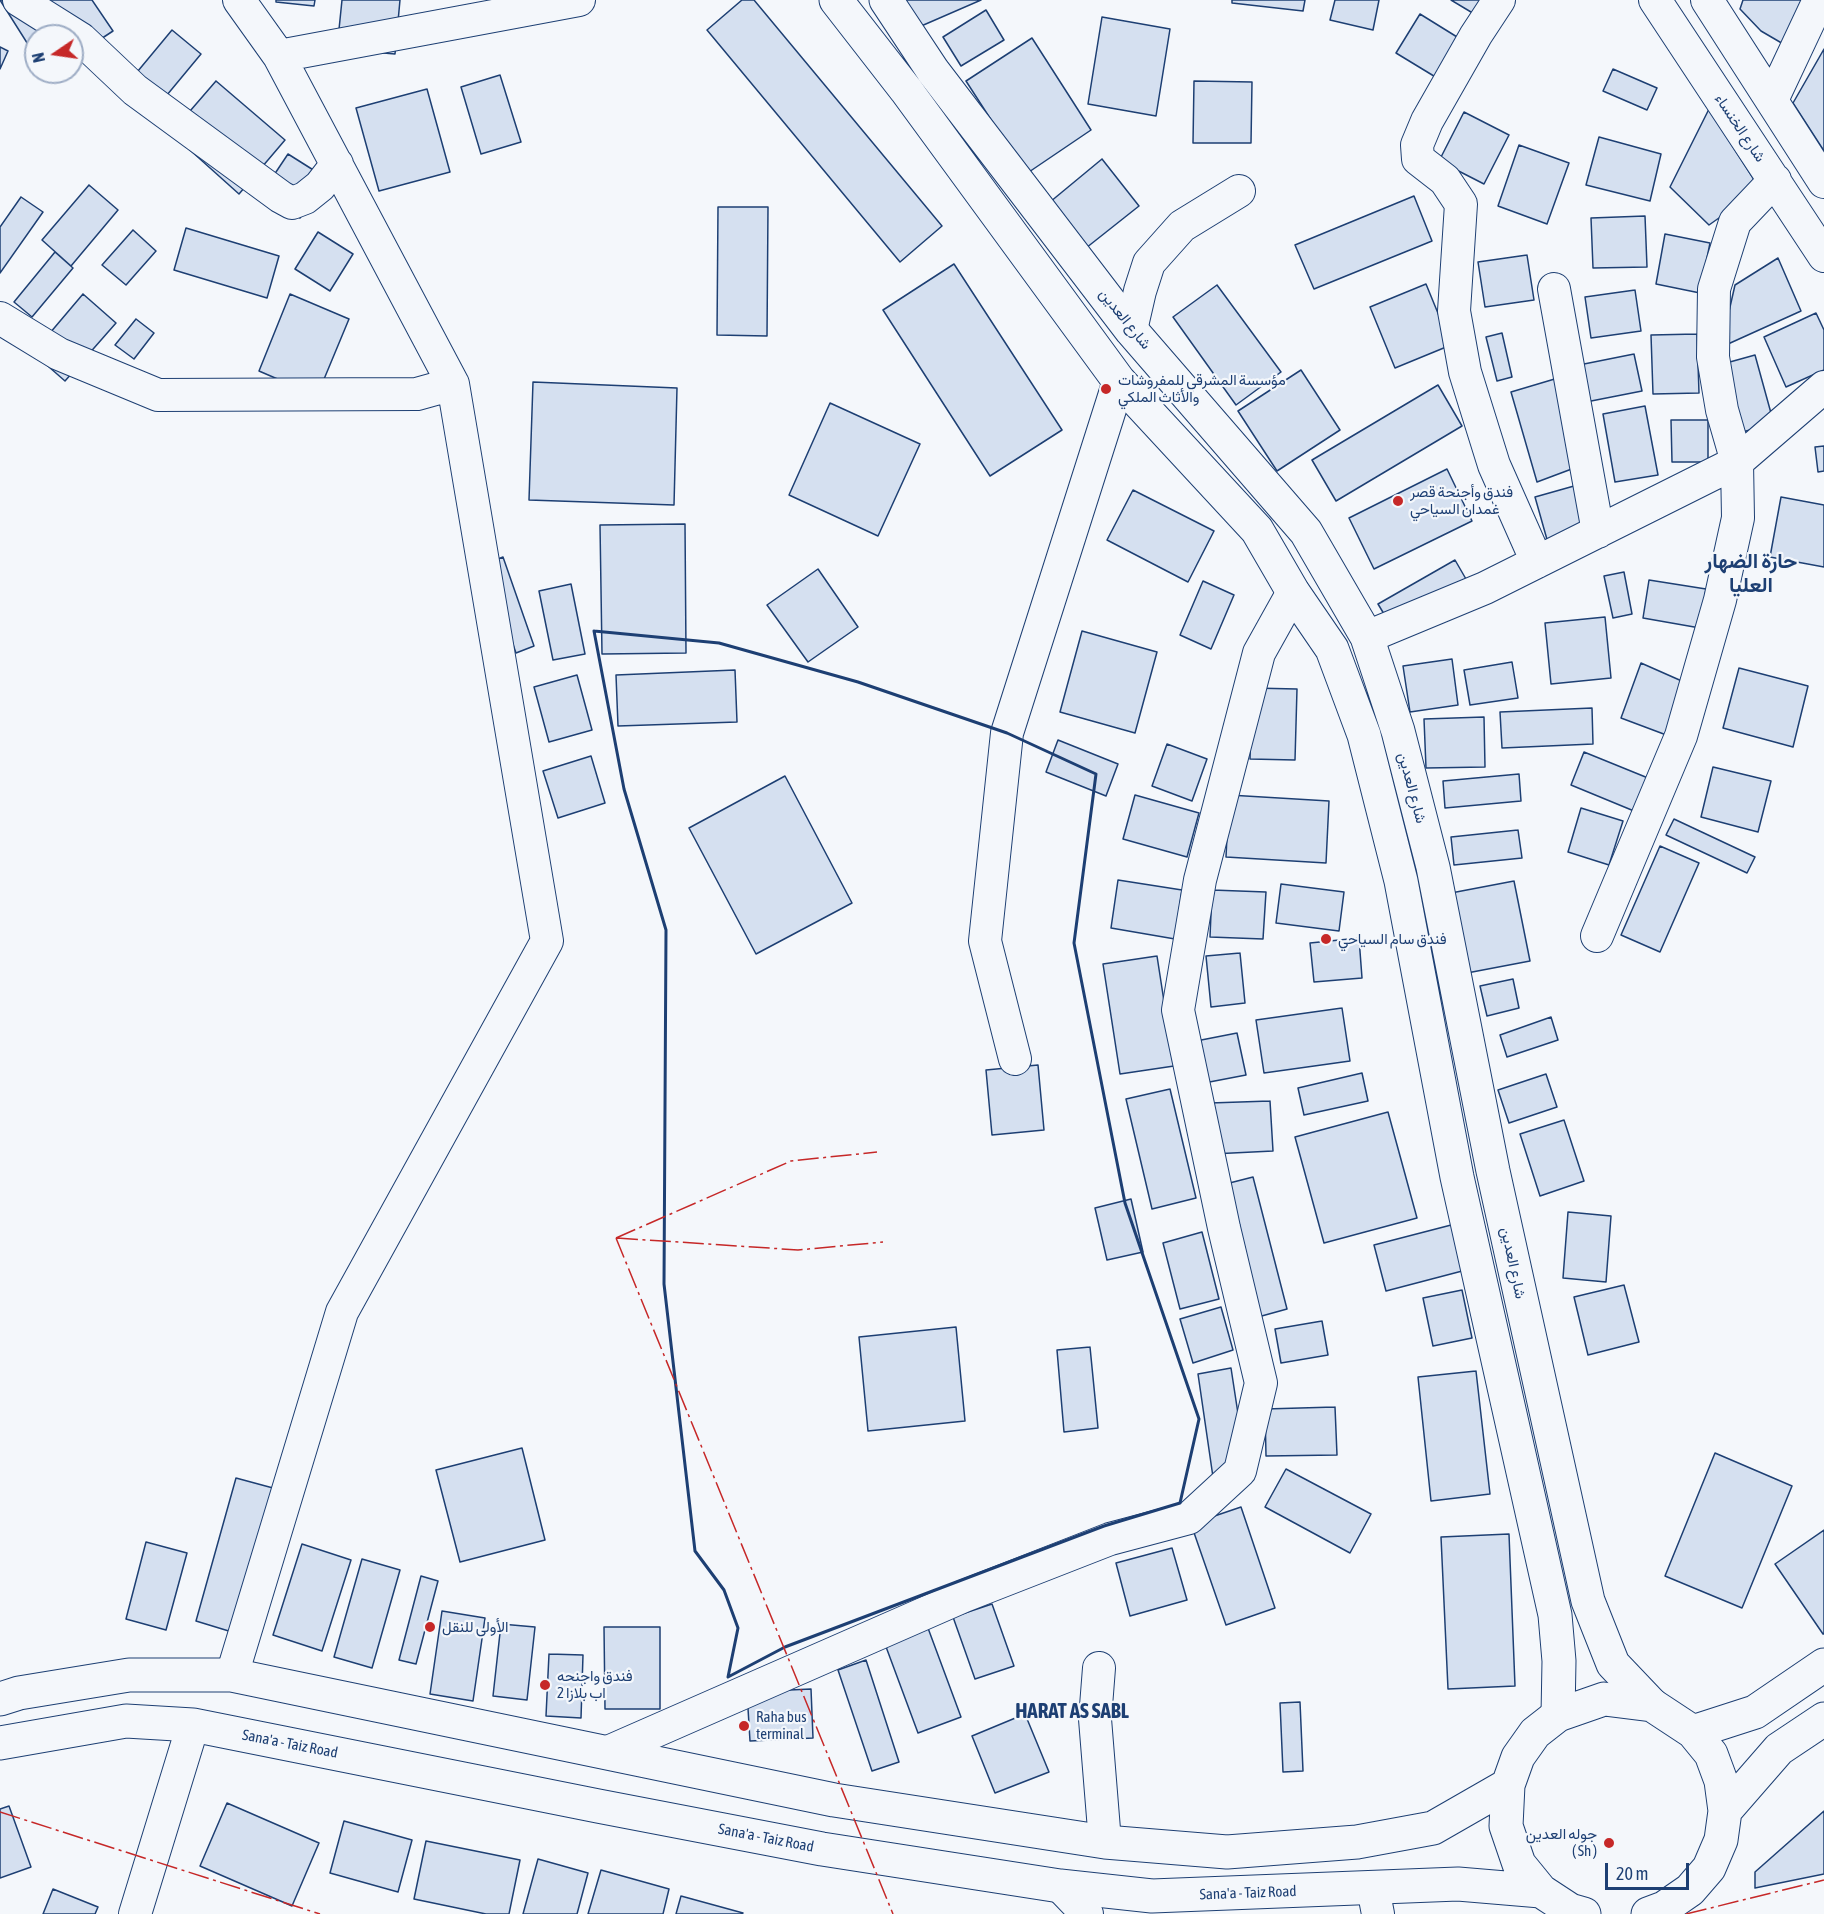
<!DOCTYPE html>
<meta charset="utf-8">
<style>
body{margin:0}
#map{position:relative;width:1824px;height:1914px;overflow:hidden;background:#f4f7fb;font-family:"Asap Condensed",sans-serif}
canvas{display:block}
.north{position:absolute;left:24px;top:24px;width:60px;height:60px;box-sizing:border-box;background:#f4f7fb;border:2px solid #9eadc5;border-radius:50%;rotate:257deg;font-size:16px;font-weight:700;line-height:24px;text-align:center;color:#1d3f73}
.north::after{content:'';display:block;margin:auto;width:21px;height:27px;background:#c62828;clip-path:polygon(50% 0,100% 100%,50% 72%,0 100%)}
.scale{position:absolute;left:1605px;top:1863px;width:84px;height:27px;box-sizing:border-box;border:3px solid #1d3f73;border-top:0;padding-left:8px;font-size:18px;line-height:21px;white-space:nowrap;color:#1d3f73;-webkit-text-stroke:4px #f4f7fb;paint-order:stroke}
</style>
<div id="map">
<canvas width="1824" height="1914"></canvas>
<div class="north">N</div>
<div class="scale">20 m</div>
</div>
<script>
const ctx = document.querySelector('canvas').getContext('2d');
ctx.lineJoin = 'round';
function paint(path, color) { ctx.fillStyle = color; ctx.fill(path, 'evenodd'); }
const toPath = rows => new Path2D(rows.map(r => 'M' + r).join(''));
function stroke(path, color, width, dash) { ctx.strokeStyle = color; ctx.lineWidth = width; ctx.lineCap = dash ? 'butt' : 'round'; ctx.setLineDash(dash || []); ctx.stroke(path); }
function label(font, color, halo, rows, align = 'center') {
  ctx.font = font + ' "Asap Condensed",Vazirmatn,sans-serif'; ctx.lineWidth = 4.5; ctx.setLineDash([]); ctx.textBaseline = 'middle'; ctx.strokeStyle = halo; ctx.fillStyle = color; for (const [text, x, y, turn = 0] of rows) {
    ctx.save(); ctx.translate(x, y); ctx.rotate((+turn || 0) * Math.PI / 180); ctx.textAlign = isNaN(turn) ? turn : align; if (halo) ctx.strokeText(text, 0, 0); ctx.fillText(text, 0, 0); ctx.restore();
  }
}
const building = toPath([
 [0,0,92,0,113,31,72,58,72,36,36,36,36,57,0,0],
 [276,0,315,0,314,6,276,2,276,0],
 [342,0,400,0,395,54,337,49,342,0],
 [742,0,754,0,942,226,900,262,707,30,742,0],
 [899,0,981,0,912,30,899,0],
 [1232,0,1305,0,1303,11,1232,3,1232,0],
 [1335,0,1379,0,1373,30,1330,20,1335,0],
 [1451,0,1491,0,1481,18,1451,0],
 [1743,0,1804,0,1785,45,1761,31,1740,9,1743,0],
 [986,10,1004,40,961,66,943,37,986,10],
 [1420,14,1470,45,1447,84,1396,53,1420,14],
 [1102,17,1170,29,1156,116,1088,104,1102,17],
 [172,30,201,54,157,107,128,83,172,30],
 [1032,38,1091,130,1026,174,966,81,1032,38],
 [0,47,8,51,0,69,0,47],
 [1824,49,1824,151,1793,103,1824,49],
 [1613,69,1657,88,1647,110,1603,91,1613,69],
 [500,75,521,142,481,154,461,87,500,75],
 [216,81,285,140,239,194,171,133,216,81],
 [1194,81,1252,82,1251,143,1193,143,1194,81],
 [427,89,450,172,379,191,356,108,427,89],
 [1709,109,1760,189,1709,225,1670,187,1709,109],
 [1464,112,1509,135,1484,184,1439,161,1464,112],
 [1599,137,1661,154,1650,201,1586,185,1599,137],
 [1519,145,1569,163,1547,224,1498,206,1519,145],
 [288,154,326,178,300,218,262,193,288,154],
 [1102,159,1139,206,1086,248,1050,202,1102,159],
 [89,185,118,210,71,266,42,240,89,185],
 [1414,196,1432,241,1314,289,1295,245,1414,196],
 [21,197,43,212,0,273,0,227,21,197],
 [718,207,768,207,767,336,717,335,718,207],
 [1645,216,1647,267,1593,268,1591,218,1645,216],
 [186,228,279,256,267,298,174,270,186,228],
 [133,230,156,251,126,285,102,265,133,230],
 [318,232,353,254,330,291,295,269,318,232],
 [1665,234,1710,243,1700,293,1656,284,1665,234],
 [55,252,73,268,32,317,14,302,55,252],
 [1527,255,1534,300,1485,307,1478,262,1527,255],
 [1778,258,1801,311,1728,344,1725,329,1735,285,1778,258],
 [954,264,1062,430,990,476,883,310,954,264],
 [1426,284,1451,345,1395,368,1370,307,1426,284],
 [1217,285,1281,372,1236,405,1173,317,1217,285],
 [1635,290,1641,331,1591,338,1585,297,1635,290],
 [83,294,116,323,65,381,33,353,83,294],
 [290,294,349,319,317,396,259,371,290,294],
 [1816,313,1824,330,1824,370,1786,387,1764,337,1816,313],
 [136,319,154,333,134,359,115,345,136,319],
 [1502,333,1512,377,1497,381,1486,337,1502,333],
 [1697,334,1699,393,1653,394,1651,335,1697,334],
 [1634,354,1642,391,1586,402,1579,365,1634,354],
 [1755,355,1774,424,1738,433,1719,365,1755,355],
 [1301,370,1340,430,1277,471,1238,411,1301,370],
 [1558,378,1577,467,1537,482,1511,392,1558,378],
 [533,382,677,388,674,505,529,500,533,382],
 [1438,385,1462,426,1336,501,1312,460,1438,385],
 [830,403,920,444,878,536,789,495,830,403],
 [1645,406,1658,475,1615,482,1603,414,1645,406],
 [1671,420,1708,420,1708,462,1672,462,1671,420],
 [1824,446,1824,471,1818,472,1815,447,1824,446],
 [1447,469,1472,521,1374,569,1349,518,1447,469],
 [1574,486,1587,532,1548,543,1535,497,1574,486],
 [1133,490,1214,531,1188,582,1107,540,1133,490],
 [1781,497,1824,505,1824,567,1770,557,1781,497],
 [685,524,686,653,602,654,600,525,685,524],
 [503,557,534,646,516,653,485,564,503,557],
 [1455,560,1470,586,1393,629,1378,604,1455,560],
 [818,569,858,627,808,662,767,605,818,569],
 [1624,572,1632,614,1613,618,1604,576,1624,572],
 [1649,580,1706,589,1700,628,1643,618,1649,580],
 [1203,581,1234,595,1211,649,1180,635,1203,581],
 [571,584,585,654,553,660,539,591,571,584],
 [1605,617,1611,678,1551,684,1545,623,1605,617],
 [1082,631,1157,652,1135,733,1060,712,1082,631],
 [1452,659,1458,705,1410,712,1403,666,1452,659],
 [1512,662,1518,698,1470,705,1464,670,1512,662],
 [1641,663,1684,682,1669,736,1621,718,1641,663],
 [1739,668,1808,686,1793,747,1723,728,1739,668],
 [735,670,737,722,618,726,616,675,735,670],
 [577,675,592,730,549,742,534,687,577,675],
 [1252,688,1297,689,1295,760,1250,759,1252,688],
 [1592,708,1593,744,1502,748,1500,712,1592,708],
 [1484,717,1485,767,1426,768,1424,719,1484,717],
 [1058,740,1118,764,1106,796,1046,772,1058,740],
 [1167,744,1207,759,1192,801,1152,786,1167,744],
 [1584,752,1648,778,1634,811,1571,785,1584,752],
 [591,756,605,803,558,818,543,771,591,756],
 [1713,767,1771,781,1758,832,1701,817,1713,767],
 [1519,774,1521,801,1445,808,1443,781,1519,774],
 [785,776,852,903,756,954,689,828,785,776],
 [1135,795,1199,813,1187,857,1123,839,1135,795],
 [1229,795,1329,801,1326,863,1226,857,1229,795],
 [1581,808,1623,821,1609,865,1568,852,1581,808],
 [1674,819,1755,857,1747,873,1666,835,1674,819],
 [1518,830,1522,858,1454,865,1451,837,1518,830],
 [1660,846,1699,863,1660,952,1621,935,1660,846],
 [1118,880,1182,890,1175,939,1111,928,1118,880],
 [1514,881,1530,961,1467,973,1451,893,1514,881],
 [1281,884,1344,892,1339,931,1276,923,1281,884],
 [1212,890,1266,892,1263,939,1210,937,1212,890],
 [1359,938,1362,978,1314,982,1310,943,1359,938],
 [1240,953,1245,1003,1211,1007,1206,956,1240,953],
 [1157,956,1174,1066,1120,1074,1103,964,1157,956],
 [1513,979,1519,1008,1487,1016,1480,986,1513,979],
 [1342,1008,1350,1061,1264,1073,1256,1020,1342,1008],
 [1551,1017,1558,1040,1507,1057,1500,1035,1551,1017],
 [1237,1033,1246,1075,1199,1084,1191,1042,1237,1033],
 [1038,1065,1044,1130,992,1135,986,1070,1038,1065],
 [1362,1073,1368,1101,1304,1115,1298,1088,1362,1073],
 [1546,1074,1557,1107,1509,1123,1498,1090,1546,1074],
 [1170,1089,1196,1198,1152,1209,1126,1099,1170,1089],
 [1270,1101,1273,1151,1212,1154,1210,1103,1270,1101],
 [1388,1112,1417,1218,1324,1243,1295,1137,1388,1112],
 [1564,1120,1584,1181,1540,1196,1520,1134,1564,1120],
 [1253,1177,1287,1309,1240,1322,1206,1189,1253,1177],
 [1131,1199,1143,1252,1107,1260,1095,1208,1131,1199],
 [1568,1212,1611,1216,1606,1282,1563,1278,1568,1212],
 [1455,1224,1466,1270,1386,1291,1374,1245,1455,1224],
 [1202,1232,1219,1299,1180,1309,1163,1243,1202,1232],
 [1624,1285,1639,1342,1588,1355,1574,1297,1624,1285],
 [1462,1290,1472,1338,1433,1346,1423,1298,1462,1290],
 [1221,1307,1233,1350,1193,1363,1180,1319,1221,1307],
 [1322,1321,1328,1355,1281,1363,1275,1329,1322,1321],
 [956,1327,965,1421,868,1431,859,1337,956,1327],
 [1090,1347,1098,1428,1064,1432,1057,1350,1090,1347],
 [1231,1368,1248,1479,1214,1484,1198,1374,1231,1368],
 [1476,1371,1490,1494,1431,1501,1418,1377,1476,1371],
 [1335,1407,1337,1455,1266,1456,1265,1409,1335,1407],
 [522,1448,545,1540,460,1562,436,1470,522,1448],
 [1715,1453,1792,1486,1742,1608,1665,1576,1715,1453],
 [1286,1469,1371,1514,1350,1553,1265,1507,1286,1469],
 [236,1478,273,1488,232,1632,196,1621,236,1478],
 [1241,1507,1275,1608,1226,1625,1191,1524,1241,1507],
 [1824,1530,1824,1634,1823,1634,1775,1564,1824,1530],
 [1509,1534,1515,1686,1448,1689,1441,1537,1509,1534],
 [146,1542,187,1553,166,1630,126,1619,146,1542],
 [302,1544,351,1560,322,1651,273,1635,302,1544],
 [1172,1548,1187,1600,1130,1616,1116,1563,1172,1548],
 [362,1559,400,1570,372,1668,334,1657,362,1559],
 [421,1576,438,1581,416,1664,399,1660,421,1576],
 [992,1604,1014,1666,975,1679,953,1617,992,1604],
 [442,1611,485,1618,473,1701,430,1694,442,1611],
 [925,1620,961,1717,918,1733,882,1636,925,1620],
 [501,1624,535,1627,527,1700,493,1696,501,1624],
 [604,1627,660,1627,660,1709,605,1709,604,1627],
 [549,1654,583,1655,581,1718,546,1716,549,1654],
 [866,1660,899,1762,872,1771,838,1670,866,1660],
 [811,1689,813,1738,750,1741,747,1692,811,1689],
 [1300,1702,1303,1771,1283,1772,1280,1703,1300,1702],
 [1025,1714,1049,1772,995,1793,972,1736,1025,1714],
 [227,1803,319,1843,292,1906,200,1866,227,1803],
 [9,1806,31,1867,0,1878,0,1809,9,1806],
 [1824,1811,1824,1874,1755,1888,1755,1872,1824,1811],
 [344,1821,412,1840,398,1892,330,1873,344,1821],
 [426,1841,520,1860,509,1914,486,1914,414,1899,426,1841],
 [538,1859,588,1873,577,1914,523,1914,538,1859],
 [601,1870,669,1889,663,1914,588,1914,601,1870],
 [53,1889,98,1907,95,1914,43,1914,53,1889],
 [681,1896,743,1913,742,1914,676,1914,681,1896]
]);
paint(building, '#d5e0f0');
stroke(building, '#1d3f73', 1.5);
const minor = toPath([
 [19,0,81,39,135,90,281,197,292,203,305,198,320,186,337,164],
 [1499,0,1476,35,1427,121,1417,145,1418,159,1445,180,1461,204,1454,311,1465,372,1494,465,1537,562],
 [1655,0,1824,256],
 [1707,0,1824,182],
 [279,56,579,0],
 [1772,100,1819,0],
 [1554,289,1598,532],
 [0,318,59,354,158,395,417,394,453,384],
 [1131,330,1140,291,1149,263,1182,226,1239,191],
 [1367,637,1485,588,1737,462,1824,387],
 [1597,936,1681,736,1720,600,1738,518,1737,462,1722,410,1713,357,1714,289,1735,222,1775,180],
 [1015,1059,985,941,1007,733,1119,381],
 [1099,1668,1095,1719,1105,1842],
 [232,1675,342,1312,547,941,453,384,279,56,239,0],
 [608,1752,964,1596,1110,1539,1189,1518,1240,1471,1261,1383,1224,1228,1178,1010,1200,880,1259,653,1293,592],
 [1060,1886,1087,1914],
 [1373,1888,1378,1914],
 [135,1914,193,1725]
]);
const major = toPath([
 [836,0,906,90,1119,381,1257,530,1293,592,1332,649,1364,735,1401,881,1457,1177,1555,1615,1559,1661,1558,1715],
 [886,0,933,71,1131,330,1306,532,1367,637,1398,731,1433,867,1493,1171,1588,1601,1613,1664,1652,1705]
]);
const highway = toPath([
 [0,1699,19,1693,129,1675,232,1675,834,1800,1105,1842,1227,1852,1357,1842,1433,1828,1508,1785],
 [1693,1732,1755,1712,1824,1665],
 [0,1743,126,1721,193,1725,598,1806,822,1849,1060,1886,1152,1896,1458,1884,1541,1891],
 [1725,1811,1779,1749,1824,1719],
 [1584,1914,1570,1910,1541,1891,1519,1864,1506,1826,1508,1785,1518,1757,1535,1733,1558,1715,1604,1699,1652,1705,1693,1732,1711,1754,1721,1781,1725,1811,1721,1840,1709,1868,1690,1890,1664,1908,1648,1914]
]);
stroke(minor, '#1d3f73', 34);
stroke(major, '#1d3f73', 35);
stroke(highway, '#1d3f73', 35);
stroke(minor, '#f4f7fb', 32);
stroke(major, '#f4f7fb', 33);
stroke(highway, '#f4f7fb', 33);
stroke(toPath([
 [594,631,719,643,858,682,1007,733,1096,774,1074,943,1125,1203,1199,1419,1180,1503,1104,1526,785,1647,728,1677,738,1628,724,1590,695,1551,664,1284,666,930,624,789,594,631]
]), '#1d3f73', 3);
stroke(toPath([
 [616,1238,893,1914],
 [616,1238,791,1161,877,1152],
 [617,1238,798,1250,883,1242],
 [0,1812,320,1914],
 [1686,1914,1824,1880]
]), '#c62828', 1.5, [21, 4.5, 3, 4.5]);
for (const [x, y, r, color] of [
 [1106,389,6,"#c62828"],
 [1398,501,6,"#c62828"],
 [1326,939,6,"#c62828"],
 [430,1627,6,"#c62828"],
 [545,1685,6,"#c62828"],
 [744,1726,6,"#c62828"],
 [1609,1843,6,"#c62828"]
]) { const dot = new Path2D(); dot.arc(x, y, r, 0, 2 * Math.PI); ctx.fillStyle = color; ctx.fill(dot); stroke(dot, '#f4f7fb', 2); }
label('15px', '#1d3f73', '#f4f7fb', [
 ["شارع الخنساء",1740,128,56],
 ["شارع العدين",1125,319,51],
 ["شارع العدين",1412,788,75],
 ["شارع العدين",1513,1263,78],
 ["Sana'a - Taiz Road",290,1744,11],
 ["Sana'a - Taiz Road",766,1838,11],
 ["Sana'a - Taiz Road",1248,1893,-2]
]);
label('15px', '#1d3f73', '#f4f7fb', [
 ["مؤسسة المشرقي للمفروشات",1118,380],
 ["والأثاث الملكي",1118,397],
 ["فندق وأجنحة قصر",1410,492],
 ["غمدان السياحي",1410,509],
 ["فندق سام السياحي",1338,939],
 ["الأولى للنقل",442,1627],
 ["فندق واجنحه",557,1676],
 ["اب بلازا 2",557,1693],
 ["Raha bus",756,1717],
 ["terminal",756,1734],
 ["جوله العدين",1597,1834,"right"],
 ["( Sh )",1597,1851,"right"]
], 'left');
label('bold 21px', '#1d3f73', '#f4f7fb', [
 ["حارة الضهار",1751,561],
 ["العليا",1751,585],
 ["HARAT AS SABL",1072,1711]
]);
</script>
